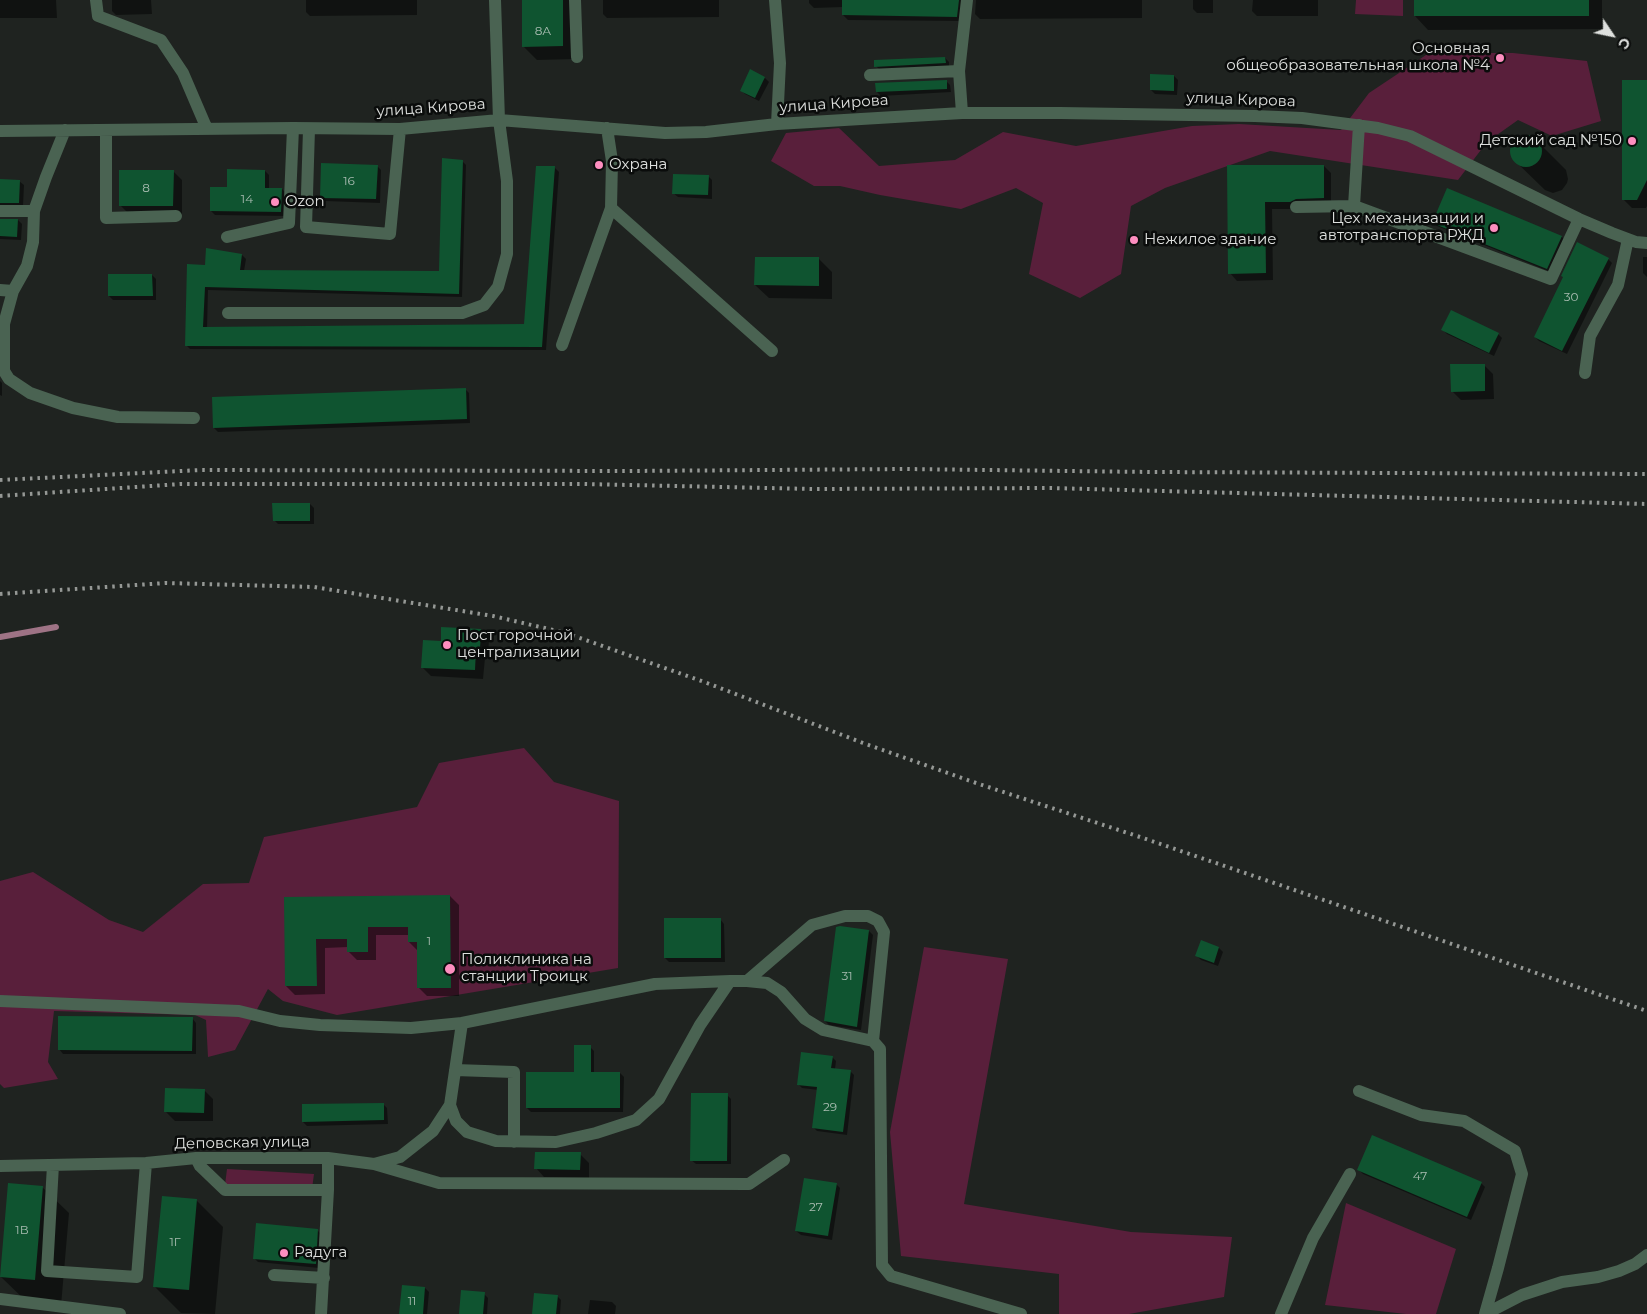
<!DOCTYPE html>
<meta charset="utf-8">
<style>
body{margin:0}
#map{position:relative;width:1647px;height:1314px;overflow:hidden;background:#1f2320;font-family:Montserrat,sans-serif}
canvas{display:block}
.north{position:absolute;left:1587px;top:10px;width:50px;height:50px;-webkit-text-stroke:4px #0a0c0b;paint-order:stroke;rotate:124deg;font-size:14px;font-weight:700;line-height:20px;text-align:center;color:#dee0de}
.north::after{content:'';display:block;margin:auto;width:18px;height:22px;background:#dee0de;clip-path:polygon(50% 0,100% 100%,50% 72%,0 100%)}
</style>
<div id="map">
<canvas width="1647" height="1314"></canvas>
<div class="north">С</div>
</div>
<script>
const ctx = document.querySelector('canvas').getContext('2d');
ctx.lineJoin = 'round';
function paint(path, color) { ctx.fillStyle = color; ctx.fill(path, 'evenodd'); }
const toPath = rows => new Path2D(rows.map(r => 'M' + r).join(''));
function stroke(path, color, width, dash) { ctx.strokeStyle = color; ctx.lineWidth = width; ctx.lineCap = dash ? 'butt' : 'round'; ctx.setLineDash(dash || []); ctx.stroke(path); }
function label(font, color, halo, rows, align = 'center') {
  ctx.font = font + ' Montserrat,sans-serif'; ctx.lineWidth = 5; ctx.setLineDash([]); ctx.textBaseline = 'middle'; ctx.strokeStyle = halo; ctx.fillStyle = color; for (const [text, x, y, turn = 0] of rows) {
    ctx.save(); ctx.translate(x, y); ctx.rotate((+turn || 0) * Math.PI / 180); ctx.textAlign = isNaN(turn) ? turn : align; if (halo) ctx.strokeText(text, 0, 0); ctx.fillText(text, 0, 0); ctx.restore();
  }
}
paint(toPath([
 [1356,0,1403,0,1403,16,1355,14],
 [1429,53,1513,53,1587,61,1601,121,1552,136,1518,120,1487,142,1458,180,1270,151,1165,188,1131,206,1121,274,1080,298,1029,274,1043,203,1016,188,961,209,880,195,840,186,814,186,771,161,786,133,839,128,879,166,955,160,1003,132,1076,146,1192,126,1239,124,1341,130,1369,93],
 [524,748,554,782,619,801,618,968,337,1015,283,1001,268,989,235,1050,208,1057,206,1020,195,1015,54,1011,48,1062,58,1079,4,1088,0,1084,0,881,33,872,109,920,143,932,203,884,249,883,264,837,417,807,439,763],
 [924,947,1008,959,964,1204,1131,1232,1232,1237,1224,1297,1129,1314,1059,1314,1059,1274,901,1256,890,1132],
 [227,1169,314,1174,312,1189,225,1185],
 [1346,1203,1456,1249,1436,1314,1406,1314,1325,1305]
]), '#591f3b');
paint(toPath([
 [0,0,56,0,57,18,0,18],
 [112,0,151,0,152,14,116,15,112,11],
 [306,0,417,0,417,15,310,16,306,12],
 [523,0,576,0,576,59,537,60,523,46],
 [603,0,719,0,719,17,607,18,603,14],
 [809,0,966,0,962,21,848,20,843,15,843,7,814,8,809,3],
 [976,0,1142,0,1142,18,980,19,975,14],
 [1193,0,1213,0,1213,13,1197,13,1193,9],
 [1253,0,1318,0,1318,16,1257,16,1252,11],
 [1415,0,1602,0,1602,29,1428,30,1415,16],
 [945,58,949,62,949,67,880,70,876,66],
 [1174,76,1178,80,1177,95,1155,94,1151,90],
 [765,78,769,82,759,101,745,94,741,90],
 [946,81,950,85,951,92,881,96,877,92],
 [1647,81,1647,206,1646,208,1632,208,1623,199],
 [1524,136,1528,136,1536,140,1566,170,1568,179,1567,183,1562,190,1553,193,1545,190,1514,160,1511,152,1512,147,1516,140],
 [462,161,466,165,462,297,208,290,207,329,525,325,555,168,559,172,546,350,190,349,186,345,206,266,242,255,246,259,244,271,440,272],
 [377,166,381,170,380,203,325,201,321,197],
 [1324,166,1331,173,1331,205,1298,209,1272,209,1273,280,1237,281,1230,273,1229,167],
 [173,171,182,180,182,214,129,214,120,205],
 [265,171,269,175,269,189,282,189,286,193,285,216,215,215,211,211,228,189],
 [708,176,712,180,712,199,678,197,673,193],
 [0,180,19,181,24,185,23,206,0,208],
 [0,220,18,220,22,224,21,240,0,239],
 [1433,222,1562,237,1566,241,1551,272,1437,226],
 [1643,257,1647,257,1647,277,1643,273],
 [819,259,832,272,832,299,769,298,755,285],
 [1608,259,1612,263,1567,354,1539,341,1535,337],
 [152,275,156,279,156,300,113,300,109,296],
 [1443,330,1498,334,1502,338,1494,356,1447,334],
 [1484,365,1493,374,1494,399,1461,400,1452,391],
 [0,381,2,383,2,396,0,395],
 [465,389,469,393,470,423,218,432,214,428],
 [310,504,314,508,314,524,278,524,274,520],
 [480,631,489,639,488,658,485,658,483,679,431,676,422,667,442,642],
 [450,896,459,905,459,996,427,996,419,988,418,951,409,942,409,935,376,935,376,960,357,960,348,951,348,947,325,948,325,994,295,995,286,986,285,898],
 [720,919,724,924,725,962,669,962,665,958],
 [869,931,873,935,861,1030,829,1025,825,1021],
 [1219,948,1223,952,1218,966,1201,960,1197,956],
 [192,1018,196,1023,196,1054,63,1054,59,1049],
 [590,1047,594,1051,594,1073,620,1073,624,1077,623,1112,531,1112,527,1108,575,1073],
 [832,1057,836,1061,835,1069,850,1071,854,1075,847,1135,817,1131,813,1127,818,1090,802,1088,798,1084],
 [204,1090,213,1099,213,1121,175,1121,166,1112],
 [727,1095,731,1099,731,1164,696,1164,691,1160],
 [383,1104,387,1108,388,1124,307,1126,303,1122],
 [580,1154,589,1163,589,1178,544,1177,536,1168],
 [1359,1170,1481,1183,1485,1187,1471,1220,1363,1174],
 [836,1184,840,1188,832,1240,801,1235,796,1231],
 [42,1187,69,1213,61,1306,28,1303,1,1277],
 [196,1200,223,1227,215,1314,181,1313,155,1287],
 [317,1230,321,1234,319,1268,258,1262,254,1258],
 [425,1288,429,1292,427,1314,400,1314],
 [484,1294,488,1298,487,1314,460,1314],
 [557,1296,561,1300,560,1314,533,1314],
 [590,1300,612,1302,616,1306,615,1314,588,1314]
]), '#0007');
stroke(toPath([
 [0,637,56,627]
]), '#9e7385', 6);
paint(toPath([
 [522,0,563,0,563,46,522,47],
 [842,0,959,0,957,17,842,15],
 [1414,0,1589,0,1589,16,1414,16],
 [945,57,946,63,874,67,874,60],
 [750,69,765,77,755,98,740,91],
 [1150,74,1174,75,1174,91,1150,90],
 [947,80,947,89,876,92,875,83],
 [1622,80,1647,80,1647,180,1637,200,1622,200],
 '1510 151a16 16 0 1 1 32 0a16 16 0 1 1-32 0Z',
 [442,158,463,160,459,294,205,287,203,327,524,324,536,166,555,166,542,347,185,346,187,264,205,265,206,248,242,254,240,270,439,271],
 [321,163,378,165,376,199,320,198],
 [1227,165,1324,165,1324,198,1296,199,1290,202,1265,202,1266,273,1228,274],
 [227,169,265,170,265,188,282,188,281,212,210,211,210,187,227,187],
 [119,170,174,170,173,206,119,206],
 [673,174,709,175,708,195,672,194],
 [0,179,20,180,19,203,0,203],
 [1447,188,1562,236,1547,269,1432,223],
 [0,219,18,219,17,237,0,236],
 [1577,242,1609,258,1562,351,1534,337,1563,277,1561,276],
 [755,257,819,257,819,286,754,285],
 [108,274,152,274,153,296,108,296],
 [1451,310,1499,333,1489,353,1441,330],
 [1450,364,1485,364,1485,391,1451,392],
 [466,388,467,419,213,428,212,397],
 [272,503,310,503,310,521,273,521],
 [441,627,481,629,480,649,476,649,475,670,421,668,423,640,441,641],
 [450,895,451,988,417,988,417,942,408,942,408,927,368,927,368,952,347,952,347,939,316,939,317,986,285,986,284,897],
 [664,918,721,918,721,958,664,958],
 [840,926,869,930,857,1027,824,1021,836,927],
 [1201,940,1219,947,1214,963,1195,956],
 [58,1016,193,1017,192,1051,58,1050],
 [574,1045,591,1045,591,1072,620,1072,620,1108,526,1108,526,1072,574,1072],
 [801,1052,833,1056,831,1068,851,1070,843,1132,812,1128,817,1087,797,1085],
 [165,1088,205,1089,204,1113,164,1112],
 [691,1093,728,1093,727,1161,690,1161],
 [384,1103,384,1120,302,1122,302,1104],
 [1372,1135,1482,1182,1467,1217,1357,1170],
 [535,1152,581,1152,580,1170,534,1169],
 [804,1178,837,1183,828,1236,795,1231],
 [8,1183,43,1186,35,1280,0,1277],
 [162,1196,197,1199,189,1290,153,1287],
 [256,1223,318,1229,316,1264,253,1259],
 [402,1285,425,1287,423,1314,399,1314],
 [461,1290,485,1292,483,1314,459,1314],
 [534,1293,558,1295,556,1314,532,1314]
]), '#0f5430');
stroke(toPath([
 [96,0,98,16,161,40,183,73,207,129],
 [575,0,577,57],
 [775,0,780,63,777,124],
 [870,75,959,71],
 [962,113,959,71,967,0],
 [607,128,612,161,611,208,772,351],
 [309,129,306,227,390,234,400,129],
 [65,130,46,177,34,211,33,242,27,266,13,291,4,324,4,371,9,379,30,393,73,408,118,417,194,418],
 [0,131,293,128,400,129,499,120,665,133,706,132,777,124,962,113,1060,113,1255,116,1302,118,1378,128,1410,136,1579,219,1612,233,1636,242,1647,243],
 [106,131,106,218,176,216],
 [1354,206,1359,125],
 [1296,207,1354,206,1551,279,1579,219],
 [0,211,34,211],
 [227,237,289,223,293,128],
 [0,290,13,291],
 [228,313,462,313,484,305,498,287,507,254,507,181,499,120,495,0],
 [562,345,611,208],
 [1585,373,1590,336,1618,285,1628,239],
 [747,981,767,983,781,992,805,1019,823,1030,873,1041],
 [0,1001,239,1011,280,1021,320,1025,411,1028,462,1023,450,1105],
 [462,1023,655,984,730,981],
 [455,1070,514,1072,514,1142],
 [1359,1091,1421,1115,1464,1121,1515,1151,1522,1174,1498,1268,1485,1314],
 [196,1158,200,1166,225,1190,328,1190],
 [328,1158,374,1164,400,1157,433,1131,450,1105,456,1121,467,1132,496,1141,556,1142,596,1133,636,1120,659,1099,700,1025,730,981,747,981,812,925,845,916,868,916,878,921,884,932,873,1041,880,1049,882,1265,891,1276,1021,1314],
 [374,1164,439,1183,749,1184,784,1160],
 [53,1165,47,1271,137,1277,146,1163],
 [0,1166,146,1163,196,1158,328,1158,328,1190,321,1314],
 [274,1275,324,1278],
 [0,1299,120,1314],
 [1281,1314,1313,1238,1350,1174],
 [1485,1314,1522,1295,1562,1282,1598,1277,1619,1271,1635,1264,1647,1255]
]), '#4a6352', 12);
stroke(toPath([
 [0,480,200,470,629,471,906,469,1150,472,1647,474],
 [0,496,181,484,584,484,814,489,1051,488,1647,504],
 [0,594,166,583,314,587,493,616,566,633,707,683,863,743,976,783,1143,838,1647,1011]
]), '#959895', 4, [2.5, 5]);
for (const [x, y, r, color] of [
 [1500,58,5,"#fd8ebf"],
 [1632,141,5,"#fd8ebf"],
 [599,165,5,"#fd8ebf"],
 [275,202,5,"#fd8ebf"],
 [1494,228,5,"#fd8ebf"],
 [1134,240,5,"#fd8ebf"],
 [447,645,5,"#fd8ebf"],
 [450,969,6,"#fd8ebf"],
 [284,1253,5,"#fd8ebf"]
]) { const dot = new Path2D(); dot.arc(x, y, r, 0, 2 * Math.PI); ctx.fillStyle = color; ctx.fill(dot); stroke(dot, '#0a0c0b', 2); }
label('12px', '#aabdb2', null, [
 ["8А",543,31],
 ["16",349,181],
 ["8",146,188],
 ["14",247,199],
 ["30",1571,297],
 ["1",429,941],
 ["31",847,976],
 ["29",830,1107],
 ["47",1420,1176],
 ["27",816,1207],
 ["1В",22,1230],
 ["1Г",175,1242],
 ["11",412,1301]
]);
label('15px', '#dee0de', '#0a0c0b', [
 ["Основная",1490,49,"right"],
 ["общеобразовательная школа №4",1490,66,"right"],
 ["Детский сад №150",1622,141,"right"],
 ["Охрана",609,165],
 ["Ozon",285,202],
 ["Цех механизации и",1484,219,"right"],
 ["автотранспорта РЖД",1484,236,"right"],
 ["Нежилое здание",1144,240],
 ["Пост горочной",457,636],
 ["централизации",457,653],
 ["Поликлиника на",461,960],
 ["станции Троицк",461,977],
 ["Радуга",294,1253]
], 'left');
label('15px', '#dee0de', '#0a0c0b', [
 ["улица Кирова",1241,100,2],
 ["улица Кирова",834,104,-4],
 ["улица Кирова",431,108,-4],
 ["Деповская улица",242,1143,-1]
]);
</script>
